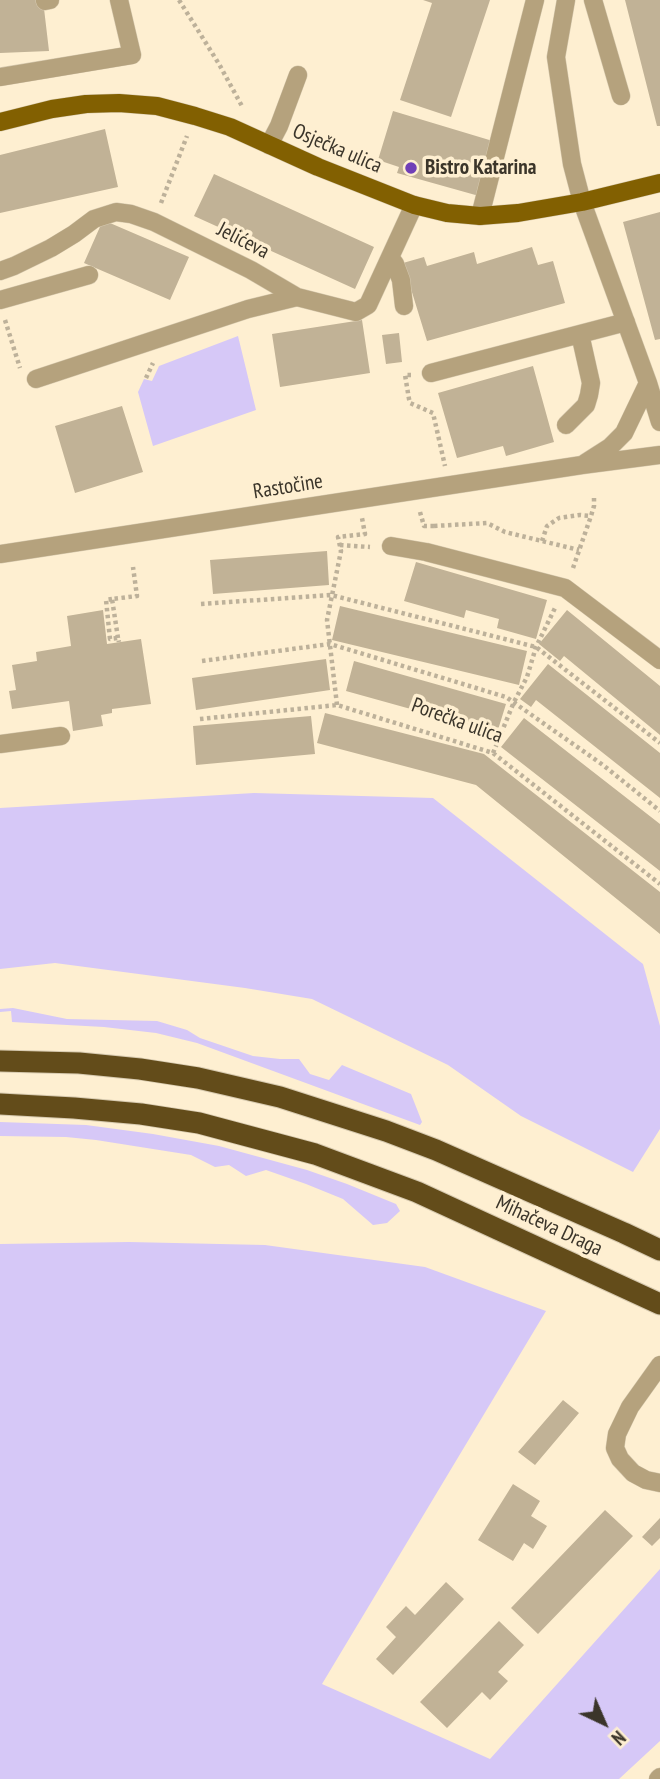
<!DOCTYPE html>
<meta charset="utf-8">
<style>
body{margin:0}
#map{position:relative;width:660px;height:1779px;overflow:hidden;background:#feefd1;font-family:"PT Sans Narrow",sans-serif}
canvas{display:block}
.north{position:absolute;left:569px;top:1688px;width:70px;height:70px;-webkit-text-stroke:5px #feefd1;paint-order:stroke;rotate:136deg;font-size:19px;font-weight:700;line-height:28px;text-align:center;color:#3b352a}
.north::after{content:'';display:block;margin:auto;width:24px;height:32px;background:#3b352a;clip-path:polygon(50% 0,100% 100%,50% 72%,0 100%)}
</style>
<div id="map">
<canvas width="660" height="1779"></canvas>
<div class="north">N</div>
</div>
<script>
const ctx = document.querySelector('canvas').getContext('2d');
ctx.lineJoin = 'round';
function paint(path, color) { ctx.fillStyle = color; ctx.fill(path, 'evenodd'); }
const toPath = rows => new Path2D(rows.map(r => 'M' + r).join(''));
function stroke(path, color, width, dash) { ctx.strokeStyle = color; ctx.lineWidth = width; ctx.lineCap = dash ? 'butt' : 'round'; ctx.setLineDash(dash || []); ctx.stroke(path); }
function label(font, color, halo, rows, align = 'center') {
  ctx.font = font + ' "PT Sans Narrow",sans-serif'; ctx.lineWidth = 7; ctx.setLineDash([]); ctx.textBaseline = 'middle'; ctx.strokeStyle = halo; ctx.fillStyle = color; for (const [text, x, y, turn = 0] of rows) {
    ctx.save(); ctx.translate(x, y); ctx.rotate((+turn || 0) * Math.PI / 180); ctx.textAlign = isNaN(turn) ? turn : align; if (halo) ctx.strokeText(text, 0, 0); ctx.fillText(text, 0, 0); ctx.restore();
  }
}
paint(toPath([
 [238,336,256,410,153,446,138,392,144,379,152,381,159,366],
 [254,793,433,798,643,964,660,1026,660,1129,633,1172,521,1116,448,1065,312,999,245,988,55,963,0,969,0,808],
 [13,1008,67,1019,157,1021,187,1030,200,1038,253,1056,280,1059,299,1059,310,1074,329,1080,342,1065,411,1094,422,1122,420,1125,197,1043,156,1033,104,1027,12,1022,11,1011,0,1012,0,1023,0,1009],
 [0,1122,86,1125,153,1134,219,1146,307,1170,347,1184,396,1204,400,1211,387,1223,373,1225,343,1199,306,1184,266,1170,246,1176,229,1165,215,1167,191,1155,96,1140,66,1137,0,1136],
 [129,1242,265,1245,425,1267,546,1311,322,1684,490,1759,660,1569,660,1741,619,1779,0,1779,0,1244]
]), '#d6c8f7');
paint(toPath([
 [0,0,43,0,49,51,0,53],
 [423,0,490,0,451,117,400,100,432,3],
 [625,0,660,0,660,126,657,126],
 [393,111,496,142,479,196,397,173,399,167,378,160],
 [105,129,118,187,0,213,0,155],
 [214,174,374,247,355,289,194,216],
 [660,212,660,339,655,340,623,222],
 [103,220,189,257,170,300,84,263],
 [532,247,538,265,553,261,565,303,427,341,403,263,424,257,427,266,474,252,477,264],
 [362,320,370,373,280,387,272,334],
 [399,333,402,362,386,364,382,335],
 [533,366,554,442,506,456,503,446,457,458,438,393],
 [122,406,143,472,75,493,55,426],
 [327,551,329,585,213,594,210,560],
 [416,562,547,600,536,639,497,628,499,619,466,610,464,618,404,601],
 [340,606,527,651,519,685,332,640],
 [103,610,107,644,141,639,151,704,112,709,112,713,101,715,103,726,73,731,69,701,12,709,9,691,16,690,12,665,37,661,36,652,71,646,67,616],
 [567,610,660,686,660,735,564,656,560,661,539,644],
 [326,659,330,690,196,710,192,678],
 [354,661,506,704,497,733,346,691],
 [548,664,660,753,660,798,536,700,531,707,520,699],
 [325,713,484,754,660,892,660,934,476,785,317,743],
 [311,716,315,754,196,765,193,726],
 [524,718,660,824,660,871,501,747],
 [563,1400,579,1413,535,1465,518,1452],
 [513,1484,540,1501,531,1516,547,1526,533,1549,524,1543,513,1561,478,1540],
 [605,1510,633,1536,538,1634,511,1608],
 [660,1518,660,1538,652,1546,642,1537],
 [446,1582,464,1599,393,1675,376,1659,396,1637,386,1627,406,1606,415,1615],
 [499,1621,524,1645,498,1672,508,1681,490,1700,482,1692,447,1728,420,1702]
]), '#c1b296');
const minor = toPath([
 [566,0,556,57,572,164,582,202,648,383,660,422],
 [593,0,621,96],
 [45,1,50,0],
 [0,77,132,55,119,0],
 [269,145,279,126,298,75],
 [480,216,535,0],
 [390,257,395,264,401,280,404,306],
 [0,271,14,266,51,248,74,234,94,219,116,212,131,214,154,222,251,270,297,297,356,312,368,305,414,205],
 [0,300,89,275],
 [431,373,626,322],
 [36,379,248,309,297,297],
 [566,425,586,405,589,395,591,383,580,334],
 [585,463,610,447,624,433,648,383],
 [391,546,426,552,565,588,660,660],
 [0,554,582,465,660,455],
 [0,744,61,736],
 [660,1365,630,1407,617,1434,615,1448,620,1459,633,1473,646,1480,660,1483],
 [658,1779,660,1777]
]);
const major = toPath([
 [0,122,52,109,86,104,119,103,157,106,195,116,230,127,318,167,414,205,447,213,480,216,518,213,582,202,660,183]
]);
const highway = toPath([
 [0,1061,79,1063,140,1069,198,1078,280,1097,386,1131,436,1150,624,1233,660,1250],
 [0,1104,74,1108,141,1114,199,1123,315,1154,417,1192,660,1304]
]);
stroke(minor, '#d7cab0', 19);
stroke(major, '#d7cab0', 19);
stroke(highway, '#d7cab0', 23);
stroke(toPath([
 [179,0,219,64,243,108],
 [161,203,187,136],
 [5,320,20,368],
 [411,375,405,375,409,399,410,403,433,413,445,466],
 [146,378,153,363],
 [420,512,424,526,434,526,433,527],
 [434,526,487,523,505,532,579,550],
 [542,541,547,526,559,518,580,515,591,516],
 [340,545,370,547],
 [573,568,591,516,594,506,594,495],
 [112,599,106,600,110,639,118,638,119,642],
 [201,604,331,595,536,647,660,743],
 [118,638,112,599,137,596,133,567],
 [202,661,330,644,506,697,603,765,660,811],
 [337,705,327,620,341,551,338,537,365,534,362,518],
 [200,719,337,705,493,753,660,884],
 [493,753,514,702,527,677,536,647,555,608]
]), '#bdb19a', 4.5, [3.5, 3.5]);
stroke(minor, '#b5a27d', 18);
stroke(major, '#826001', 18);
stroke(highway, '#634c1a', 21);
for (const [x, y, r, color] of [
 [411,168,7,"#703fb7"]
]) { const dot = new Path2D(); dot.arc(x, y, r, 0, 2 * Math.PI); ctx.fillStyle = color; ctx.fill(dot); stroke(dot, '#feefd1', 2.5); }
label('21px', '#3b352a', '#feefd1', [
 ["Osječka ulica",337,149,23],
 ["Jelićeva",243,241,27],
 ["Rastočine",288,487,-9],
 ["Porečka ulica",457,721,20],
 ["Mihačeva Draga",549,1226,25]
]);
label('bold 21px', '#3b352a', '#feefd1', [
 ["Bistro Katarina",425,168]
], 'left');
</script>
